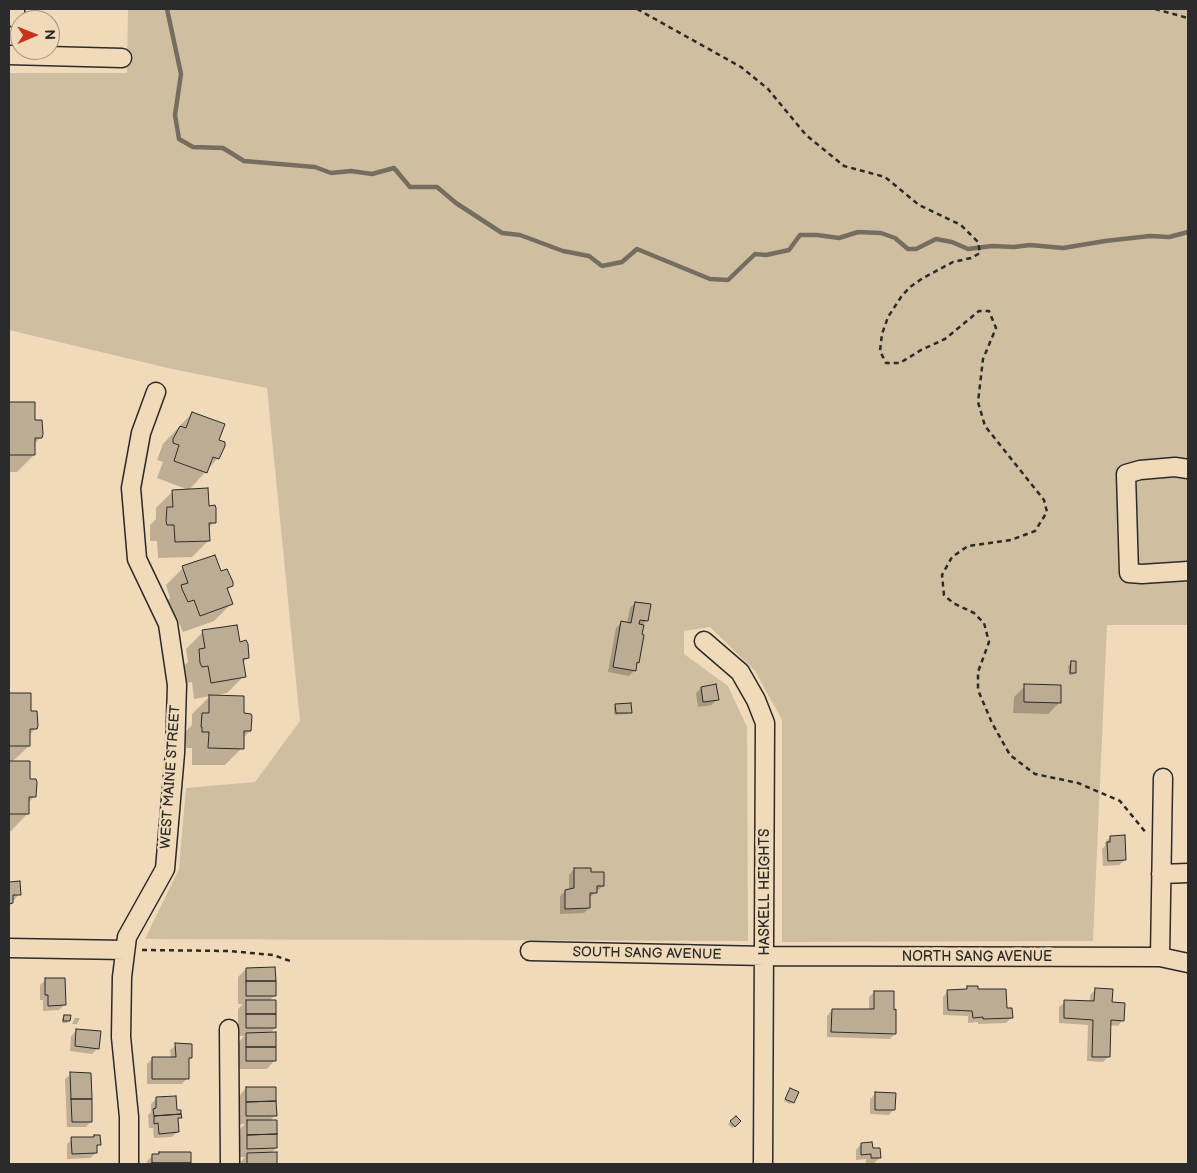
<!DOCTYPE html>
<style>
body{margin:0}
#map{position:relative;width:1197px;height:1173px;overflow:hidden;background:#f0dab9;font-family:"Balsamiq Sans",sans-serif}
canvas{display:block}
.frame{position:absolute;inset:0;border:10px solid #2b2b2b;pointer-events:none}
.north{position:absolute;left:10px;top:10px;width:50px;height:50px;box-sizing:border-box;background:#f0dab9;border:1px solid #a19480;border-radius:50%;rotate:89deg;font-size:14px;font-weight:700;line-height:20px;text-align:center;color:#2b2b2b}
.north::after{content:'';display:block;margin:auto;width:18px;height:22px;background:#c8321e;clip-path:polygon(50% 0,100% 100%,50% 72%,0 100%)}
</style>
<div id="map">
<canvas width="1197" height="1173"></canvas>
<div class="frame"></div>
<div class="north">N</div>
</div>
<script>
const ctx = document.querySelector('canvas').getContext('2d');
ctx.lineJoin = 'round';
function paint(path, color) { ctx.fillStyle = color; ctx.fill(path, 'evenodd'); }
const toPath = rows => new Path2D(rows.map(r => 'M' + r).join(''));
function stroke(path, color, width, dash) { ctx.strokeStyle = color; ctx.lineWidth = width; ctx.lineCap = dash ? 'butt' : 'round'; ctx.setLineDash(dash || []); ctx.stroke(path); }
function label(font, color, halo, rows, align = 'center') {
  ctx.font = font + ' "Balsamiq Sans",sans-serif'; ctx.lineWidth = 5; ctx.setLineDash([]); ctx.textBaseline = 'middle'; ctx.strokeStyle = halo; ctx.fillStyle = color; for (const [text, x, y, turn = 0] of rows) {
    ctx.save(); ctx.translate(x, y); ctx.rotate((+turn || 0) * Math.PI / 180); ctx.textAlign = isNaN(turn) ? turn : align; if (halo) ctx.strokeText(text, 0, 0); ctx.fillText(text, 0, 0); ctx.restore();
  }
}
paint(toPath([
 [128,9,1188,9,1188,625,1107,625,1093,941,782,942,782,720,755,671,710,627,684,631,684,654,728,686,747,727,748,941,145,939,179,869,186,788,255,782,300,721,267,388,172,369,9,330,9,73,127,73]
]), '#d0bea1');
paint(toPath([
 [9,403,34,404,34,421,41,437,34,444,34,455,17,472,9,472],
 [192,413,217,441,218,458,189,490,157,478,163,462,157,460,163,444],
 [173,491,207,507,214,522,208,529,209,540,192,557,158,558,157,541,150,541,150,525,156,519,156,508],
 [183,568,220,573,232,585,226,591,231,604,214,621,183,632,176,616,170,618,165,603,170,598,166,585],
 [635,603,647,620,642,625,638,662,636,665,634,671,629,676,608,672,616,628,621,622,627,623,630,608],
 [203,632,239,643,248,658,242,663,244,676,227,693,214,696,243,715,250,731,243,738,242,748,225,765,192,765,192,748,186,748,186,744,184,744,186,731,192,725,192,714,210,696,194,699,192,682,185,683,182,667,188,662,186,649],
 [1071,663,1075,672,1073,675,1069,675,1068,666],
 [1025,686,1059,703,1048,714,1013,713,1014,697],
 [701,688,717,699,712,705,698,707,696,693],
 [9,695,29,695,29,712,36,728,29,735,29,746,12,762,29,780,35,796,28,803,28,813,11,831,9,831],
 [616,705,630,712,628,714,614,715,614,707],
 [1111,837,1125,860,1119,865,1103,866,1102,849,1105,846,1105,842],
 [574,869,590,873,603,886,589,898,589,908,584,913,560,914,560,896,565,891,569,890,569,875],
 [9,883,19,883,19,894,14,900,12,900,12,903,9,906],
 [246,969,275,995,269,1001,275,1028,269,1034,275,1060,267,1069,238,1069,238,1043,244,1036,238,1036,238,1009,243,1004,238,1004,238,977],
 [45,980,64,1005,59,1010,43,1011,43,1000,40,1000,40,985],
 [967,987,976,990,1005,1009,1011,1018,1006,1023,978,1024,978,1022,968,1023,968,1016,943,1015,943,997,948,991,964,991],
 [1095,990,1111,1003,1123,1020,1118,1026,1110,1025,1108,1057,1103,1062,1087,1061,1088,1025,1059,1023,1059,1007,1065,1002,1090,1002,1090,995],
 [874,992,895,1034,890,1039,827,1037,827,1016,832,1010,869,1011,869,997],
 [64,1016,69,1020,67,1023,62,1023,62,1019],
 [75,1018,80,1018,77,1024,72,1024],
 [77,1030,98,1048,92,1054,70,1051,71,1036],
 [176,1045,191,1057,188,1060,187,1078,182,1084,147,1084,147,1064,152,1059,171,1058,170,1050],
 [71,1074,91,1121,86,1127,67,1127,65,1079],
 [246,1088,275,1115,270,1121,276,1148,270,1154,276,1154,276,1164,239,1164,245,1157,239,1157,239,1130,245,1124,238,1124,238,1097],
 [788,1092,793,1102,790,1104,784,1101],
 [875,1094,894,1109,889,1115,870,1114,870,1099],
 [156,1099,176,1111,180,1117,177,1121,177,1132,172,1137,154,1138,153,1128,149,1128,148,1115,151,1112,151,1104],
 [736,1117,740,1121,732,1128,728,1124],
 [72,1139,99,1144,96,1148,96,1153,90,1158,67,1159,67,1144],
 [861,1144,880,1158,874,1163,866,1163,866,1159,856,1160,856,1150],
 [159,1153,190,1153,190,1164,147,1164,147,1161,152,1156,156,1156]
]), '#0003');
stroke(toPath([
 [167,9,181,74,175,115,179,139,193,147,223,148,244,161,315,167,331,173,351,171,372,174,394,168,410,187,437,187,456,203,502,233,520,235,563,251,589,256,602,266,622,262,637,249,710,279,728,280,755,254,766,255,789,250,800,235,817,235,839,238,858,232,881,233,895,238,908,249,916,249,936,239,952,242,968,249,992,246,1014,247,1030,245,1063,248,1105,241,1150,236,1169,237,1188,232]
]), '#756e60', 4.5);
const building = toPath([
 [9,402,35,402,35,420,42,420,43,434,42,438,35,438,35,455,9,455,9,402],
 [192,412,225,424,219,440,225,442,225,446,219,459,213,457,207,473,174,461,179,445,173,443,173,439,180,426,186,428,192,412],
 [208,488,209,506,215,505,216,508,216,523,209,523,210,541,175,542,174,525,167,525,166,521,167,507,173,507,172,490,208,488],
 [215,555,221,571,227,569,233,582,233,586,227,588,233,604,200,616,194,600,188,602,182,589,181,585,188,583,182,566,215,555],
 [635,602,651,604,648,621,640,620,639,624,644,625,642,634,644,635,639,663,637,662,636,671,613,667,621,621,631,623,635,602],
 [237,625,240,642,246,640,248,644,249,658,243,659,246,677,211,683,208,666,202,667,200,663,199,649,205,648,202,630,237,625],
 [1071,661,1076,661,1076,673,1070,673,1071,661],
 [716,684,719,700,703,702,701,687,716,684],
 [1024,684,1061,685,1061,703,1024,702,1024,684],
 [9,693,31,693,31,711,37,711,38,726,37,729,30,729,30,746,9,746,9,693],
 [209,695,244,696,244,713,251,714,252,716,251,731,244,731,244,749,208,748,209,732,202,732,202,727,201,727,202,713,209,713,209,695],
 [631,703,632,713,616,713,615,704,631,703],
 [9,761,30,761,30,779,36,779,37,782,36,797,29,797,29,814,9,814,9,761],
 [1125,835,1126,860,1108,861,1107,842,1110,842,1110,836,1125,835],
 [574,868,591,868,591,872,604,872,604,886,597,886,597,893,590,893,590,908,565,909,565,890,574,888,574,868],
 [20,881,21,895,13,895,13,903,9,904,9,882,20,881],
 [275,967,276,981,246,981,246,968,275,967],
 [45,978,65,978,66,1005,48,1006,48,995,45,995,45,978],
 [246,981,276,981,276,996,246,996,246,981],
 [967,986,978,986,978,989,1006,989,1007,1008,1012,1008,1013,1018,983,1019,983,1017,973,1018,972,1011,948,1010,947,990,967,989,967,986],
 [1095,988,1113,989,1112,1002,1125,1003,1124,1021,1111,1020,1110,1057,1092,1057,1093,1020,1064,1018,1064,1000,1094,1001,1095,988],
 [874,991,894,991,894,1010,896,1009,896,1034,831,1032,832,1009,874,1009,874,991],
 [246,1000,276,1000,276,1014,246,1014,246,1000],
 [246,1014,276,1014,276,1028,246,1028,246,1014],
 [64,1015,71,1015,70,1021,63,1021,64,1015],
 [76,1029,101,1031,99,1049,75,1046,76,1029],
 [276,1032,276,1047,246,1047,246,1033,276,1032],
 [175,1043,192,1044,192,1058,189,1058,189,1079,152,1079,152,1057,176,1057,175,1043],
 [246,1047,276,1047,276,1061,246,1061,246,1047],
 [70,1072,91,1073,92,1099,71,1099,70,1072],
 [246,1087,276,1087,276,1101,246,1102,246,1087],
 [790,1088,799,1092,794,1103,785,1099,790,1088],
 [875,1092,896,1093,895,1110,875,1110,875,1092],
 [176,1096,177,1110,181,1110,181,1114,154,1116,153,1109,156,1108,156,1097,176,1096],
 [71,1099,92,1099,92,1122,72,1122,71,1099],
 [276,1101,277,1116,246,1116,246,1102,276,1101],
 [181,1114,182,1118,178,1118,179,1132,159,1134,158,1123,154,1124,154,1116,181,1114],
 [736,1116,741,1121,735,1127,730,1121,736,1116],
 [247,1120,277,1120,277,1134,247,1135,247,1120],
 [277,1134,277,1148,247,1149,247,1135,277,1134],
 [94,1135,100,1135,101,1145,97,1145,97,1153,72,1154,71,1137,94,1137,94,1135],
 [872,1142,873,1148,880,1148,881,1158,871,1158,871,1154,861,1155,861,1143,872,1142],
 [159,1152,191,1152,191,1163,152,1163,152,1154,159,1154,159,1152],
 [277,1152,277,1164,247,1164,247,1153,277,1152],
 [152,1163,191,1163,191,1164,152,1164,152,1163]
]);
paint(building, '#bdac94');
stroke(building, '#2b2b2b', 1);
const minor = toPath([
 [15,18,15,9],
 [9,55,122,58],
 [1188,469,1175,467,1140,470,1126,474,1129,573,1142,574,1188,571],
 [704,641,740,672,756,700,765,723,763,1164],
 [1161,874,1188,873],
 [9,948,125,950],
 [530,951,765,956,1160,957,1188,963],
 [1160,957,1163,778],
 [229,1029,230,1164],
 [129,1164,129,1117,121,1037,122,977,127,937,165,869,175,753,177,685,168,624,137,559,131,488,141,433,156,392]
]);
stroke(minor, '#2b2b2b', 21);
stroke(toPath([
 [637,9,741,67,768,89,806,135,844,166,885,177,919,205,961,225,978,242,980,253,971,258,953,262,923,278,910,287,901,297,888,317,882,334,880,351,886,363,900,363,921,350,945,339,979,311,989,311,996,328,983,359,978,402,985,426,1044,500,1047,512,1035,531,1011,540,968,546,952,557,942,575,944,595,953,603,974,613,984,623,989,642,978,672,978,690,992,723,1010,755,1035,774,1078,783,1120,801,1147,834],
 [1155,9,1188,18],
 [142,950,229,951,273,955,293,962]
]), '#2b2b2b', 2.5, [5, 4]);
stroke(minor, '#f0dab9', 18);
label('14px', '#2b2b2b', '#f0dab9', [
 ["WEST MAINE STREET",171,777,-86],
 ["HASKELL HEIGHTS",765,892,-90],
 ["SOUTH SANG AVENUE",647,954,1],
 ["NORTH SANG AVENUE",977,957]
]);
</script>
